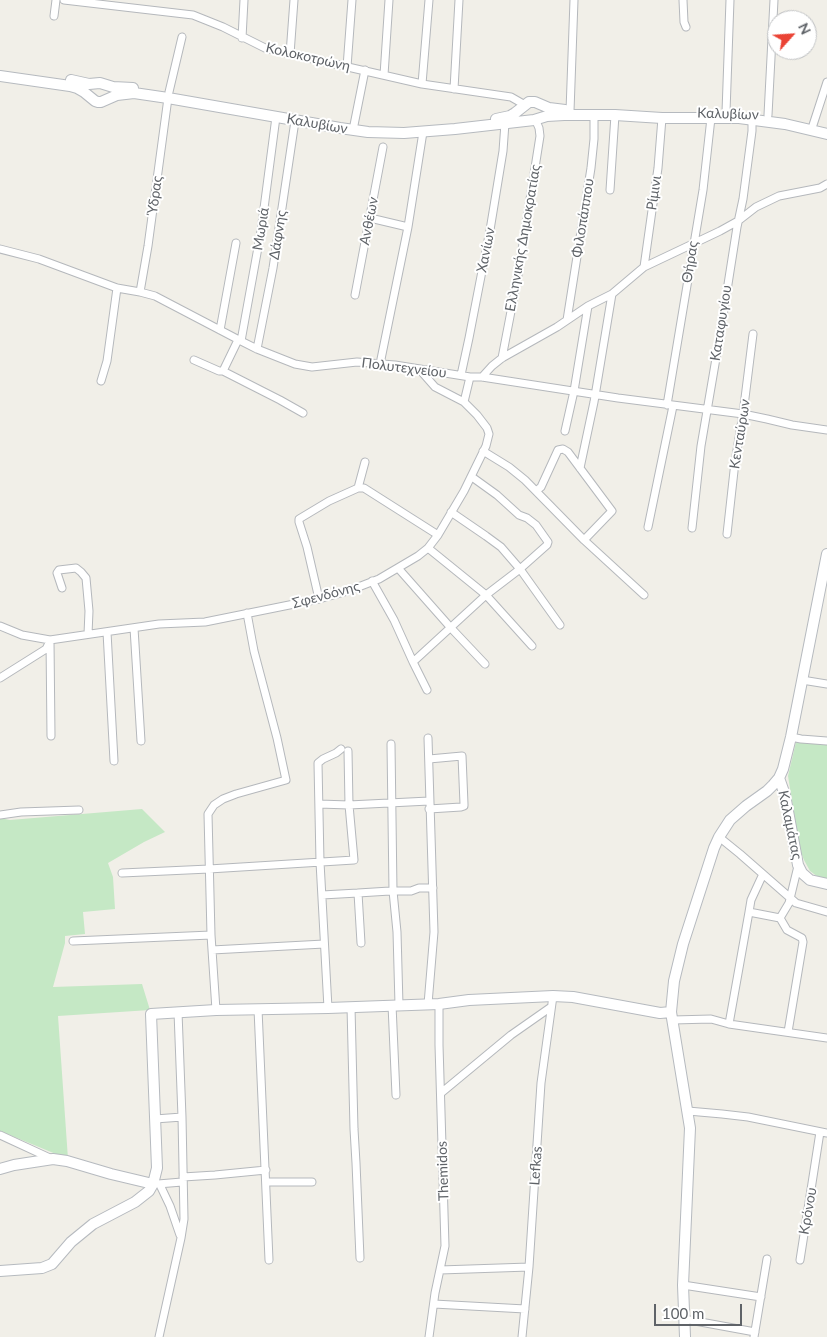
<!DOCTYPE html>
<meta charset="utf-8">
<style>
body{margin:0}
#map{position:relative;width:827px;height:1337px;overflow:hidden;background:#f1efe8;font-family:Lato,sans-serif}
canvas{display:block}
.north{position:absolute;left:767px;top:10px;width:50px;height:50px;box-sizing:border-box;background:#fff;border:1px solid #bfc1c3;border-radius:50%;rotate:64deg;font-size:14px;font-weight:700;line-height:20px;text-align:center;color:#5f6368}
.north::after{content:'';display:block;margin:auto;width:18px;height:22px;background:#ea4335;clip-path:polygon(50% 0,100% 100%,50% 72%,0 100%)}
.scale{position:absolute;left:654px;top:1304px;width:88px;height:22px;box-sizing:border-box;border:2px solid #5f6368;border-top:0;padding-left:6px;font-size:15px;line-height:18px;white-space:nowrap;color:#5f6368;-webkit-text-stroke:4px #fff;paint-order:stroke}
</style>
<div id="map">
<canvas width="827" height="1337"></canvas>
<div class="north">N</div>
<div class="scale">100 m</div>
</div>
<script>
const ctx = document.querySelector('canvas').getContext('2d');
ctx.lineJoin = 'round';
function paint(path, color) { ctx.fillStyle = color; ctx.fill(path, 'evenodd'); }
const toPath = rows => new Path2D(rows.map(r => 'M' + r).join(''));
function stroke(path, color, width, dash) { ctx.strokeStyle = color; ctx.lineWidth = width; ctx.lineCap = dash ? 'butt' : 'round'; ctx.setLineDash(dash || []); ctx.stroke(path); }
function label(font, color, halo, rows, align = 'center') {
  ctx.font = font + ' Lato,sans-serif'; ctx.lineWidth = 4; ctx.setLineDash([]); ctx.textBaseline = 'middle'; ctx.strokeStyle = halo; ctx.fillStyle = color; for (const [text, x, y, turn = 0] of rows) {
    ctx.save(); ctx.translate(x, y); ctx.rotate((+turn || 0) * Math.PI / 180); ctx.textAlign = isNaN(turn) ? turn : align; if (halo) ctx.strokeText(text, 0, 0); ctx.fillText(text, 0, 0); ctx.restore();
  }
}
paint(toPath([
 [796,742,827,743,827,880,818,877,810,871,804,860,800,850,788,776],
 [142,809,165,832,144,842,108,863,113,877,115,909,83,912,85,934,65,936,65,943,53,987,142,984,150,1010,58,1016,68,1159,0,1131,0,818,10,820]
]), '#c5e8c5');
const street = toPath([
 [64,0,193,15,223,27,265,48,422,84,511,97,525,105],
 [683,0,684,22,686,27],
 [54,16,56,0],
 [242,38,244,0],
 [290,54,294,0],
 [347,67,352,0],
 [384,75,389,0],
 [422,84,429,0],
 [454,89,459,0],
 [169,92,182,37],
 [570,111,574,0],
 [726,112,730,0],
 [768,115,774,0],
 [354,125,365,70],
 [813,125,827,82],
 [610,190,615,115],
 [370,218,408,227],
 [0,249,39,259,117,288,140,292,155,296,241,341,257,349,295,364,312,367,357,362,395,365,470,377,482,377,618,398,743,414,767,419,792,425,827,430],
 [644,267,658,168,662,118],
 [140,292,148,246,168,98],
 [355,295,383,147],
 [567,320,591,168,594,139,594,115],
 [220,330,236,243],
 [241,341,261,231,276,117],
 [257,349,273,268,295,121],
 [502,358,518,275,540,136,539,128,535,119],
 [194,360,219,371,223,371,238,340],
 [380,364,408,227,423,132],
 [420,370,435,387,464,402],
 [223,371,280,400,303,413],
 [461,375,469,338,490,230,503,151,505,123],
 [482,377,492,366,502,358,557,327,588,306,612,294,644,267,720,231,738,221,756,207,779,196,820,188,827,184],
 [101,381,107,361,117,288],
 [667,405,703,190,711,118],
 [565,431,574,391,588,306],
 [483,451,509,467,525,480,584,540,612,511,568,452,563,449,558,450,541,487,536,491],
 [580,468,594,402,612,294],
 [358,488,364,488,438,535],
 [451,512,486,536,501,547,520,569,560,625],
 [648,527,673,406],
 [692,528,701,446,720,335,737,227,743,199,752,131,752,119],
 [727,534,735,462,743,414,753,334],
 [584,540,644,595],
 [428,548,486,595,532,646],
 [398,568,451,628,485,664],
 [372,581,394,620,413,662],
 [62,588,57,573,59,570,76,568,81,572,86,578,89,611,88,634],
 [319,599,307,547,299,522,299,519,329,501,358,488,365,462],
 [0,626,22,635,50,640,159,624,205,622,319,599,348,591,379,579,418,556,428,548,438,535,464,491,486,446,489,434,487,428,477,415,464,402,470,377],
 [134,628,141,741],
 [107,632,114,761],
 [50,640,51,736],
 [0,678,46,649,49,643],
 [802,680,827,684],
 [427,690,413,662,486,595,520,569,547,545,548,542,536,525,527,518,519,515,497,495,472,477],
 [791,737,801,739,827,741],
 [428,738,434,932,428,1004],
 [391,744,393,891,397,932,399,1005],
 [429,759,462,756,464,804,464,806,461,807,429,809],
 [319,804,349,805,429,801],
 [0,815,21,812,79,810],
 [719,837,740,854,796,903,827,912],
 [122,873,209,869,354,860,349,805,348,751],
 [763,874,751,900,749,912,780,918,787,930,802,938,803,942,788,1032],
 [358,893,390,891,411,891,419,888,433,888],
 [322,895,358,893,361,943],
 [780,918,789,903,798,866],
 [73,941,211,935],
 [212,950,324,944],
 [392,1005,396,1095],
 [351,1007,354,1129,356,1163,360,1258],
 [328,1008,320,862,318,763,323,759,336,753,341,749],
 [258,1009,269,1260],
 [216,1010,211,935,208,814,214,805,223,799,236,794,286,780,277,738,254,651,247,613],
 [673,1020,711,1019,729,1024,827,1038],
 [729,1024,749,912],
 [441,1093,511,1035,551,1007],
 [688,1111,722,1114,748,1117,827,1133],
 [155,1119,182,1117],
 [0,1135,52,1159],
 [183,1177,215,1175,266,1170],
 [266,1182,312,1182],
 [158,1184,182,1182],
 [160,1185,170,1206,180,1235],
 [800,1260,820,1132],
 [440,1270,529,1267],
 [683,1285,761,1297],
 [434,1304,525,1309],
 [684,1319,755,1332],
 [159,1337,181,1238,184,1219,182,1117,178,1012],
 [429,1337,435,1293,445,1246,439,1045,439,1004],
 [522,1337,529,1267,541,1083,553,996],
 [754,1337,767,1259]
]);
const secondary = toPath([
 [0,76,70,86,77,88,84,92,95,101,98,102,101,102,117,95,134,93,168,98,340,128,368,132,404,133,455,129,534,120,547,116,564,115,615,115,662,118,739,118,785,124,827,134],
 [71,80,89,84,100,83,113,87,133,88],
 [496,119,510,116,515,113,529,102,535,102,549,108,565,110],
 [779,778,785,795,798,865,802,873,810,880,827,884],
 [0,1169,14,1165,53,1159,67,1161,111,1174,153,1184,157,1168,151,1014,216,1010,328,1008,439,1004,469,1000,553,996,573,997,660,1013,671,1012],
 [0,1271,42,1268,52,1264,71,1242,93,1224,135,1202,149,1191,153,1184],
 [685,1337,683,1285,690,1128,671,1012,674,981,683,944,714,848,719,837,730,820,746,806,767,791,773,785,779,778,783,769,791,737,827,554]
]);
stroke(street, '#b5b8bc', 9);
stroke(secondary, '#b6babf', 12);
stroke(street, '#fff', 7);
stroke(secondary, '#fff', 10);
label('14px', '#5f6368', '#fff', [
 ["Κολοκοτρώνη",308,57,13],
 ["Καλυβίων",728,114,2],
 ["Καλυβίων",317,124,10],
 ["Ρίμινι",654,193,-82],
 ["Ύδρας",155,195,-82],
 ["Φιλοπάππου",583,218,-81],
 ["Ανθέων",369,221,-79],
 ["Μωριά",261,229,-81],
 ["Δάφνης",278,235,-81],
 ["Ελληνικής Δημοκρατίας",523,238,-80],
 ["Χανίων",486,250,-79],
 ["Θήρας",690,262,-81],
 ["Καταφυγίου",721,323,-81],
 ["Πολυτεχνείου",404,368,7],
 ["Κενταύρων",740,434,-81],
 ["Σφενδόνης",326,595,-15],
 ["Καλαμάτας",790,825,78],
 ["Lefkas",536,1166,-86],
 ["Themidos",443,1171,-92],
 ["Κρόνου",808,1211,-80]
]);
</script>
